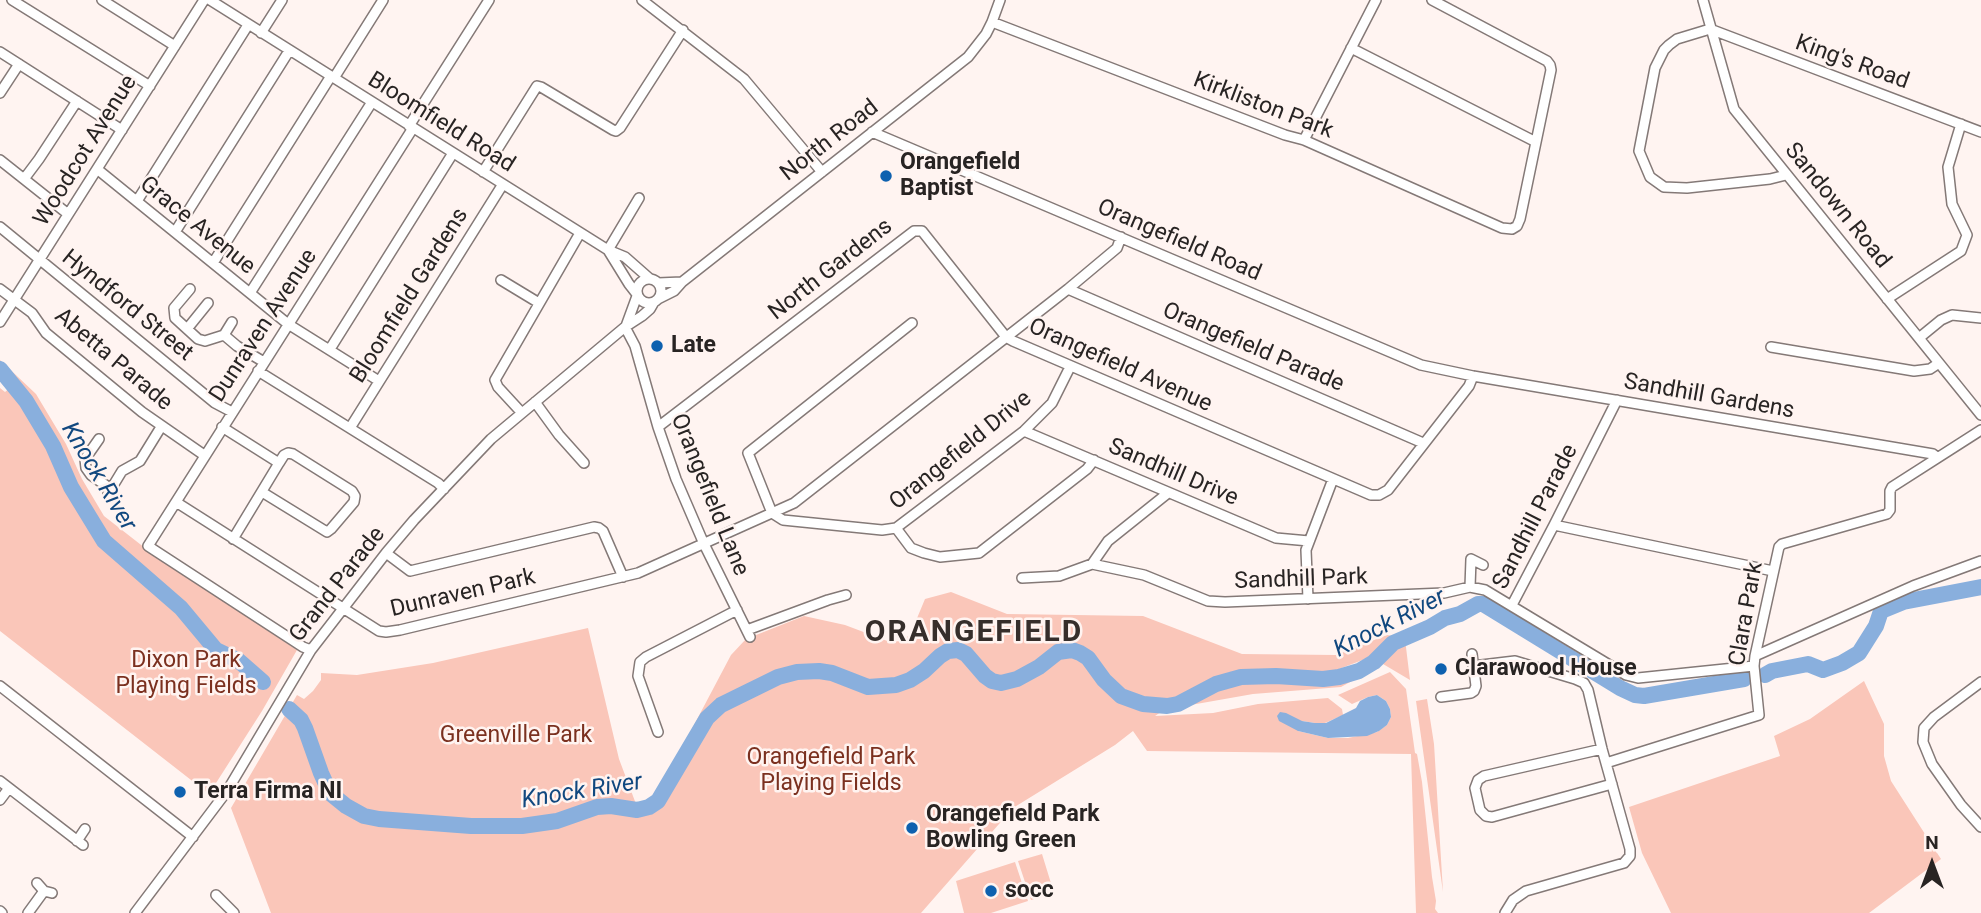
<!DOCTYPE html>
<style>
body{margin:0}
#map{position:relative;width:1981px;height:913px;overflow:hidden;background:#fff4f1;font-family:Roboto,sans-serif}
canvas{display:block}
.north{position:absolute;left:1897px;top:829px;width:70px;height:70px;-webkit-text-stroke:5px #fff4f1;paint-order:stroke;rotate:0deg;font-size:19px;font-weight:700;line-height:28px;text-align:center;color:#282423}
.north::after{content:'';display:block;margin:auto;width:24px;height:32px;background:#282423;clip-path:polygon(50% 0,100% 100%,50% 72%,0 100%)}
</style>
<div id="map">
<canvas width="1981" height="913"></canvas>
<div class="north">N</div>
</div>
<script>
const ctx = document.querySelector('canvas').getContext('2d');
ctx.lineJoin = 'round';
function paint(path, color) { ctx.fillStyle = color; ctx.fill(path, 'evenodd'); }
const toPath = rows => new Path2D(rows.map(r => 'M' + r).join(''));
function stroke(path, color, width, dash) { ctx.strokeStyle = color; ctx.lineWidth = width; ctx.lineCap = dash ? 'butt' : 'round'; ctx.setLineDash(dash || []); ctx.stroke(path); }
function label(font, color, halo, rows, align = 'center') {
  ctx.font = font + ' Roboto,sans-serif'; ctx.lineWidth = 5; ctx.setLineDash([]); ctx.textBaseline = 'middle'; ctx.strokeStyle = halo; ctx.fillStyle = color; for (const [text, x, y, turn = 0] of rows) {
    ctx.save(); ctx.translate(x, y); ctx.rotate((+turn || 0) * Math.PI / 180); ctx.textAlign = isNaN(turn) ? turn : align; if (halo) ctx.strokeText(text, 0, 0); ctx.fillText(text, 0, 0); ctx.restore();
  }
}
paint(toPath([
 [0,360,36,394,66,444,82,479,104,516,145,548,297,650,262,711,209,794,0,631,0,388,5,392,12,386,0,375],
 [951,592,1007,614,1143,616,1242,654,1336,655,1387,635,1400,637,1373,656,1331,672,1228,675,1200,685,1155,716,1213,713,1258,704,1328,698,1342,709,1343,715,1325,723,1315,723,1302,721,1298,731,1328,738,1348,738,1377,732,1387,725,1391,717,1390,709,1386,701,1377,695,1368,697,1352,704,1338,695,1390,672,1406,689,1415,753,1417,754,1422,782,1432,877,1436,901,1435,909,1438,913,1416,913,1411,754,1147,751,1133,731,1115,745,1013,808,921,913,271,913,231,808,297,695,304,699,313,691,321,680,321,673,357,675,433,663,588,628,619,759,636,804,647,804,657,795,731,655,746,639,804,616,845,625,890,642,900,641,910,635,925,599],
 [1405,639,1410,680,1383,664,1341,687,1253,694,1185,706,1205,692,1236,682,1270,679,1308,681,1346,678,1376,664],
 [1864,681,1884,724,1884,756,1891,781,1941,859,1869,913,1671,913,1642,853,1629,807,1780,756,1774,736,1810,719],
 [1427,699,1434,744,1443,892,1416,701],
 [1042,854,1054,893,1031,900,1018,861],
 [1015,862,1028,901,991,913,964,913,956,881]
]), '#fac6b9');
paint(toPath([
 [1377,695,1386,701,1390,709,1391,717,1387,725,1379,731,1367,736,1328,738,1298,731,1279,721,1277,716,1280,712,1286,713,1302,721,1315,723,1326,723,1356,708,1360,701,1368,697]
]), '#89afdd');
stroke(toPath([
 [0,369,26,401,53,446,71,487,104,541,181,608,216,650,239,661,263,682],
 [1765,675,1772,671,1808,664,1823,670,1842,663,1859,653,1876,626,1881,611,1903,602,1981,587],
 [289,709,301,720,305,728,321,773,330,793,346,806,364,816,379,819,471,826,522,826,557,821,597,807,611,806,637,810,649,807,658,801,707,718,721,705,778,677,797,672,819,671,832,673,868,687,896,685,910,680,924,671,940,656,948,651,958,650,966,654,985,676,992,681,1001,683,1017,679,1039,667,1058,652,1072,650,1080,653,1088,658,1104,680,1121,696,1143,704,1167,706,1178,704,1216,684,1241,677,1276,676,1323,679,1339,677,1359,671,1374,662,1393,643,1430,627,1445,618,1460,614,1478,604,1483,604,1620,688,1635,695,1644,696,1744,679]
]), '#89afdd', 16);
const minor = toPath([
 [12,0,150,86],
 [102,0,175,46],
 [210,0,608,250,625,257,650,279],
 [642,0,744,79,822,172],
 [1703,0,1734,109,1981,415],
 [992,22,1285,135,1304,140,1502,228,1512,229,1517,226,1520,219,1551,70,1550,65,1547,61,1432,0],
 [1710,29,1677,39,1669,45,1664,50,1655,68,1639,151,1650,177,1664,187,1687,188,1770,179,1786,175],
 [1710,29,1981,132],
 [261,33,282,0],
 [1351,48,1536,142],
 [0,52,122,130],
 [334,78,383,0],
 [0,93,19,64],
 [409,126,489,0],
 [872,132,1421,365,1473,376,1933,454,1937,457],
 [1304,140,1376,0],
 [0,160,68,214],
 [97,169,288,324,379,381],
 [483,172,537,86,541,87,613,130,616,131,620,128,683,30],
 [24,179,39,159,77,101],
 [137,201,248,25],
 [0,227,215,403,232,412],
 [175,232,289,51],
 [608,250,639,198],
 [608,250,629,284,636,293],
 [213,263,331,76],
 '637 291a12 12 0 1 1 24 0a12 12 0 1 1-24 0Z',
 [501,280,539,303],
 [658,283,682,282,968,57,986,34,992,22,1000,0],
 [0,289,32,313,46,333,142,412,204,455],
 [190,289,174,308,175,318,198,339,205,341,224,335,237,346,264,362],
 [1068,289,1423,443],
 [250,293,372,102],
 [658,299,674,291,682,282],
 [1887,299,1961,251,1967,235,1952,204,1948,167,1961,124],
 [0,322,204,0],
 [912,323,748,453,772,513,783,520,882,530,896,528,1024,431,1052,403,1070,367],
 [626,326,637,296],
 [625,327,635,346,658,427,676,479,704,544,750,637],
 [187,329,208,303],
 [224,335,232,322],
 [1919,338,1941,320,1952,315,1981,318],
 [1771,347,1914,371,1930,369,1939,363],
 [330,349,453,153],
 [258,371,438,483,444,489],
 [535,402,559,435,584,463],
 [521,412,498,387,495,380,580,233],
 [222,427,279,463,233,539],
 [658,427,914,231,922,231,1006,337,1013,341,1371,495,1379,495,1388,490,1469,386,1473,376],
 [350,428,503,184],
 [1024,431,1276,538,1309,541],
 [99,439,85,459,86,468,91,475,111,489],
 [262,492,327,532,331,529,354,502,355,496,352,491,293,454,288,453,284,455,279,463],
 [108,494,122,471,140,461,161,427],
 [176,502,379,631,386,632,400,630,638,573,794,503,1068,289,1117,248,1121,237],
 [1554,525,1773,571],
 [896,528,911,548,924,553,940,557,979,553,1087,469,1094,460],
 [386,553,410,571,594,527,599,528,603,531,623,577],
 [1092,564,1108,541,1168,493],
 [1022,578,1059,576,1092,564,1144,575,1208,601,1225,602,1444,593,1470,587,1485,590,1626,675,1638,678,1754,666],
 [1470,587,1471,559,1483,565],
 [1308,599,1306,550,1333,479],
 [1512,605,1554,525,1617,400],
 [747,630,828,600,846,595],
 [311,650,303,647,148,546,413,128],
 [1755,656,1913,586,1981,561],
 [1473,666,1515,661,1575,679,1584,683,1588,690,1602,749,1630,849,1630,856,1624,863,1526,891,1513,900,1505,913],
 [1981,682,1934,717,1924,728,1923,742,1932,764,1961,805,1981,827],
 [0,686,193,837],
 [1441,697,1471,693,1474,691,1476,686,1472,654],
 [658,732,638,676,640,662,646,657,737,610],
 [1602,749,1484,776,1478,780,1475,788,1480,810,1486,816,1492,817,1612,784],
 [1606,763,1759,715,1754,666,1755,656,1779,547,1782,544,1887,514,1890,510,1890,491,1892,487,1981,430],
 [0,781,83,845],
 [0,800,9,788],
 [77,841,85,829],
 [37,883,44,891,52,893],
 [216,895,234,913],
 [0,911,2,913],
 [28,913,44,891],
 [135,913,227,791,311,650,386,553,414,520,491,439,625,327,642,316,650,309,654,302]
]);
stroke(minor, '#847977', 12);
stroke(minor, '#fff', 9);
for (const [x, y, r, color] of [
 [886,176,7,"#0e61af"],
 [657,346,7,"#0e61af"],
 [1441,669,7,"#0e61af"],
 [180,792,7,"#0e61af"],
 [912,828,7,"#0e61af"],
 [991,891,7,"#0e61af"]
]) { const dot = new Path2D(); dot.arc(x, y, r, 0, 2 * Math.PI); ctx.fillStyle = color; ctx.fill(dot); stroke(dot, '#fff4f1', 2.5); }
label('23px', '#282423', '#fff4f1', [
 ["King's Road",1852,63,20],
 ["Kirkliston Park",1263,106,21],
 ["Bloomfield Road",441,123,32],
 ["North Road",830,141,-38],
 ["Woodcot Avenue",86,151,-58],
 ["Sandown Road",1837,206,51],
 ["Grace Avenue",197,226,39],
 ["Orangefield Road",1179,241,23],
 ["North Gardens",831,270,-38],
 ["Bloomfield Gardens",410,296,-58],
 ["Hyndford Street",127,306,39],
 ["Dunraven Avenue",264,326,-57],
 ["Orangefield Parade",1253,348,23],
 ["Abetta Parade",113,360,40],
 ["Orangefield Avenue",1120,366,24],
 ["Sandhill Gardens",1709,397,10],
 ["Orangefield Drive",961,451,-39],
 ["Sandhill Drive",1173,473,23],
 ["Orangefield Lane",709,495,68],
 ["Sandhill Parade",1536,517,-63],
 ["Sandhill Park",1301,580,-2],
 ["Grand Parade",338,585,-52],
 ["Dunraven Park",463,594,-13],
 ["Clara Park",1747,614,-80]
]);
label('bold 23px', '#282423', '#fff4f1', [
 ["Orangefield",900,163],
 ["Baptist",900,189],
 ["Late",671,346],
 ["Clarawood House",1455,669],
 ["Terra Firma NI",194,792],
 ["Orangefield Park",926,815],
 ["Bowling Green",926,841],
 ["socc",1005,891]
], 'left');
label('23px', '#7b301f', '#fff4f1', [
 ["Dixon Park",186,661],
 ["Playing Fields",186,687],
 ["Greenville Park",516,736],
 ["Orangefield Park",831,758],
 ["Playing Fields",831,784]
]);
label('italic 24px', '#11487f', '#fff4f1', [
 ["Knock River",98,477,59],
 ["Knock River",1390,624,-27],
 ["Knock River",582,792,-9]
]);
ctx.letterSpacing = '2px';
label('bold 30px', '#362e2b', '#fff4f1', [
 ["ORANGEFIELD",974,633]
]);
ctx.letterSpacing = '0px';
</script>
